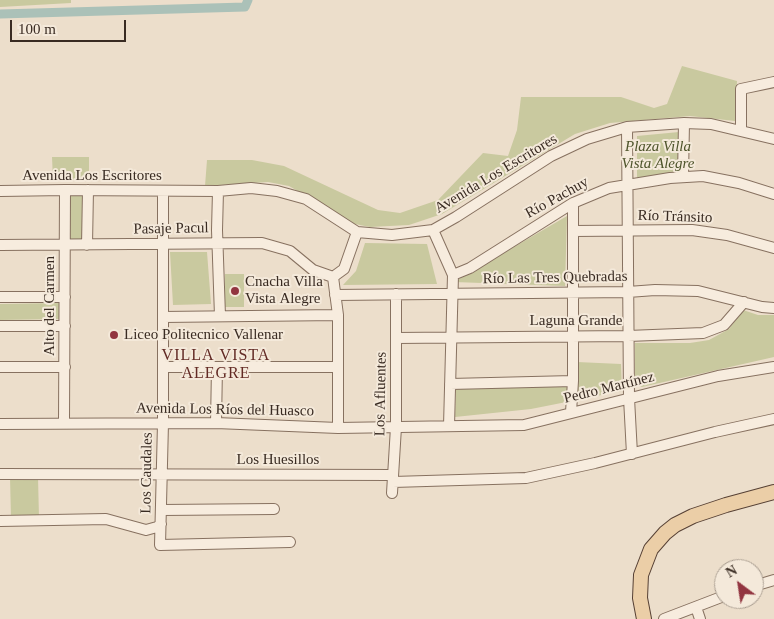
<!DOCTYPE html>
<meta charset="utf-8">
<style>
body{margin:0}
#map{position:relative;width:774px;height:619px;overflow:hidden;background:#ecdecb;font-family:"Times New Roman",serif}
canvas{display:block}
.north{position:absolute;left:714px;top:559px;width:50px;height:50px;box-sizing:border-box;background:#f4e9da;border:1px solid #a99d90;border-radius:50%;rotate:329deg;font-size:14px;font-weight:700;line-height:20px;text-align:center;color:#392b22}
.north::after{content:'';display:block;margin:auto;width:18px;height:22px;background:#923540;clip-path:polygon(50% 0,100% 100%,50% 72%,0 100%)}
.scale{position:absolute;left:10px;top:20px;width:116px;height:22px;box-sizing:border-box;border:2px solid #392b22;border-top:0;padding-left:6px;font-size:15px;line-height:18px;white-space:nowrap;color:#392b22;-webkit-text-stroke:4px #f4e9da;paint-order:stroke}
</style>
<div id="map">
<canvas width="774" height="619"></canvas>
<div class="north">N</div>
<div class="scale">100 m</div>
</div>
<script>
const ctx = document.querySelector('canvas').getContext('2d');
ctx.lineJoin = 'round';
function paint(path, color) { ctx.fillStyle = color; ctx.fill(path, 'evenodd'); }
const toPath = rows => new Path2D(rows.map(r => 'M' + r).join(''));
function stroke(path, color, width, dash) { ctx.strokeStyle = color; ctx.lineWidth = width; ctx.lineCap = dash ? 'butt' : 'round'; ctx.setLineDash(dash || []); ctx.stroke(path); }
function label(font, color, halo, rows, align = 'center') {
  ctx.font = font + ' "Times New Roman",serif'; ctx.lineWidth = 4; ctx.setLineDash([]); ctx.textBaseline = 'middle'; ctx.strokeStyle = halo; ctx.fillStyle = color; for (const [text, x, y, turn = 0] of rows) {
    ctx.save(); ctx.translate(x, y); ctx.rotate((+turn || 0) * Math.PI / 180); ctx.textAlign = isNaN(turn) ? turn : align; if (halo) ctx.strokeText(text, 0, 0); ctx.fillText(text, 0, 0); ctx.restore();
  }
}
paint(toPath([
 [0,0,71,0,71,3,0,7],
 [682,66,737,81,735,121,690,116,610,123,575,134,442,214,409,225,370,227,355,224,289,186,268,182,205,186,207,160,252,160,284,166,378,210,400,213,438,200,483,153,508,156,517,130,521,97,621,97,654,108,667,104],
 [679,132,679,175,637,179,637,136],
 [52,157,89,157,89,180,53,180],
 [66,190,87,190,86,244,66,244],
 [567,216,565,286,454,282],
 [365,243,427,244,437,284,343,285,356,271],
 [170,252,207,252,211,304,173,305],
 [225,274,244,274,244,307,225,307],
 [60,303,60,319,0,320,0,304],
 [743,310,758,315,774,315,774,357,642,387,635,384,635,343,690,343,709,340,729,329],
 [577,362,621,364,622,391,531,409,455,417,456,388,575,385],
 [10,477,38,477,39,518,11,518]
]), '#c9c99f');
stroke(toPath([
 [0,14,245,7,248,0]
]), '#abc1b8', 9);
const minor = toPath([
 [627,127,629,398,632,454],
 [741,130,741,89,774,82],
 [683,176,684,123],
 [0,191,65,190,218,191,251,188,277,191,306,199,357,232,392,235,433,230,456,217,551,156,587,139,627,127,684,123,711,124,774,139],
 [163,191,163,423,160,545,290,542],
 [218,191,217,230,220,316],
 [433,230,453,275,449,426],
 [573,231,692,230,727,235,774,248],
 [0,245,262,243,290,251,313,270,333,277],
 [87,245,88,190],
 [453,275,470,268,573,203,609,188,670,178,703,176,739,183,774,194],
 [335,295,628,292,655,290,698,291,762,307,774,308],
 [0,297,65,297],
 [163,317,338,315],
 [0,326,65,326],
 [396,338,628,336,703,333,724,325,744,302],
 [0,367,65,367],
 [163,367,337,367],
 [450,384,573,381],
 [571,412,573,381,573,203],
 [64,423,65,190],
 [216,423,217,367],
 [0,424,216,423,338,428,524,425,718,376,774,367],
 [338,428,338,315,333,277,344,269,357,232],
 [0,474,393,475],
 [393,482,526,478,595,463,715,432,774,419],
 [392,493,396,427,396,294],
 [162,510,274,509],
 [0,521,106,519,146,530,157,527,161,524],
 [754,586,774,580],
 [696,607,700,619],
 [664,619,724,596]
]);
const major = toPath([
 [644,619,640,598,641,575,651,549,665,533,675,525,693,516,726,505,774,492]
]);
stroke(minor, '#877160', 12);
stroke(major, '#564034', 16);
stroke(minor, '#f7ecde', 10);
stroke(major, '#ebcea7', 14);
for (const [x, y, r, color] of [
 [235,291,5,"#923540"],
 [114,335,5,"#923540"]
]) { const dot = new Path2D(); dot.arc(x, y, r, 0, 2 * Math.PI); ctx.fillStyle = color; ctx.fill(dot); stroke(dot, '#f4e9da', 2); }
label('italic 15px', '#4e542b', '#f4e9da', [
 ["Plaza Villa",658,147],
 ["Vista Alegre",658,164]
]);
label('15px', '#392b22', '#f4e9da', [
 ["Avenida Los Escritores",496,174,-31],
 ["Avenida Los Escritores",92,176],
 ["Río Pachuy",557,198,-29],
 ["Río Tránsito",675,217,2],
 ["Pasaje Pacul",171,229,-1],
 ["Río Las Tres Quebradas",555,278,-1],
 ["Alto del Carmen",50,306,-90],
 ["Laguna Grande",576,321],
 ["Pedro Martínez",609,388,-14],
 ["Los Afluentes",381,394,-89],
 ["Avenida Los Ríos del Huasco",225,410,1],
 ["Los Huesillos",278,460],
 ["Los Caudales",147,473,-89]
]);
label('15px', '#392b22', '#f4e9da', [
 ["Cnacha Villa",245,282],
 ["Vista Alegre",245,299],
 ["Liceo Politecnico Vallenar",124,335]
], 'left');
ctx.letterSpacing = '1px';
label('16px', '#632b25', '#f4e9da', [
 ["VILLA VISTA",216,356],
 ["ALEGRE",216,374]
]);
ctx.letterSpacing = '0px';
</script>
